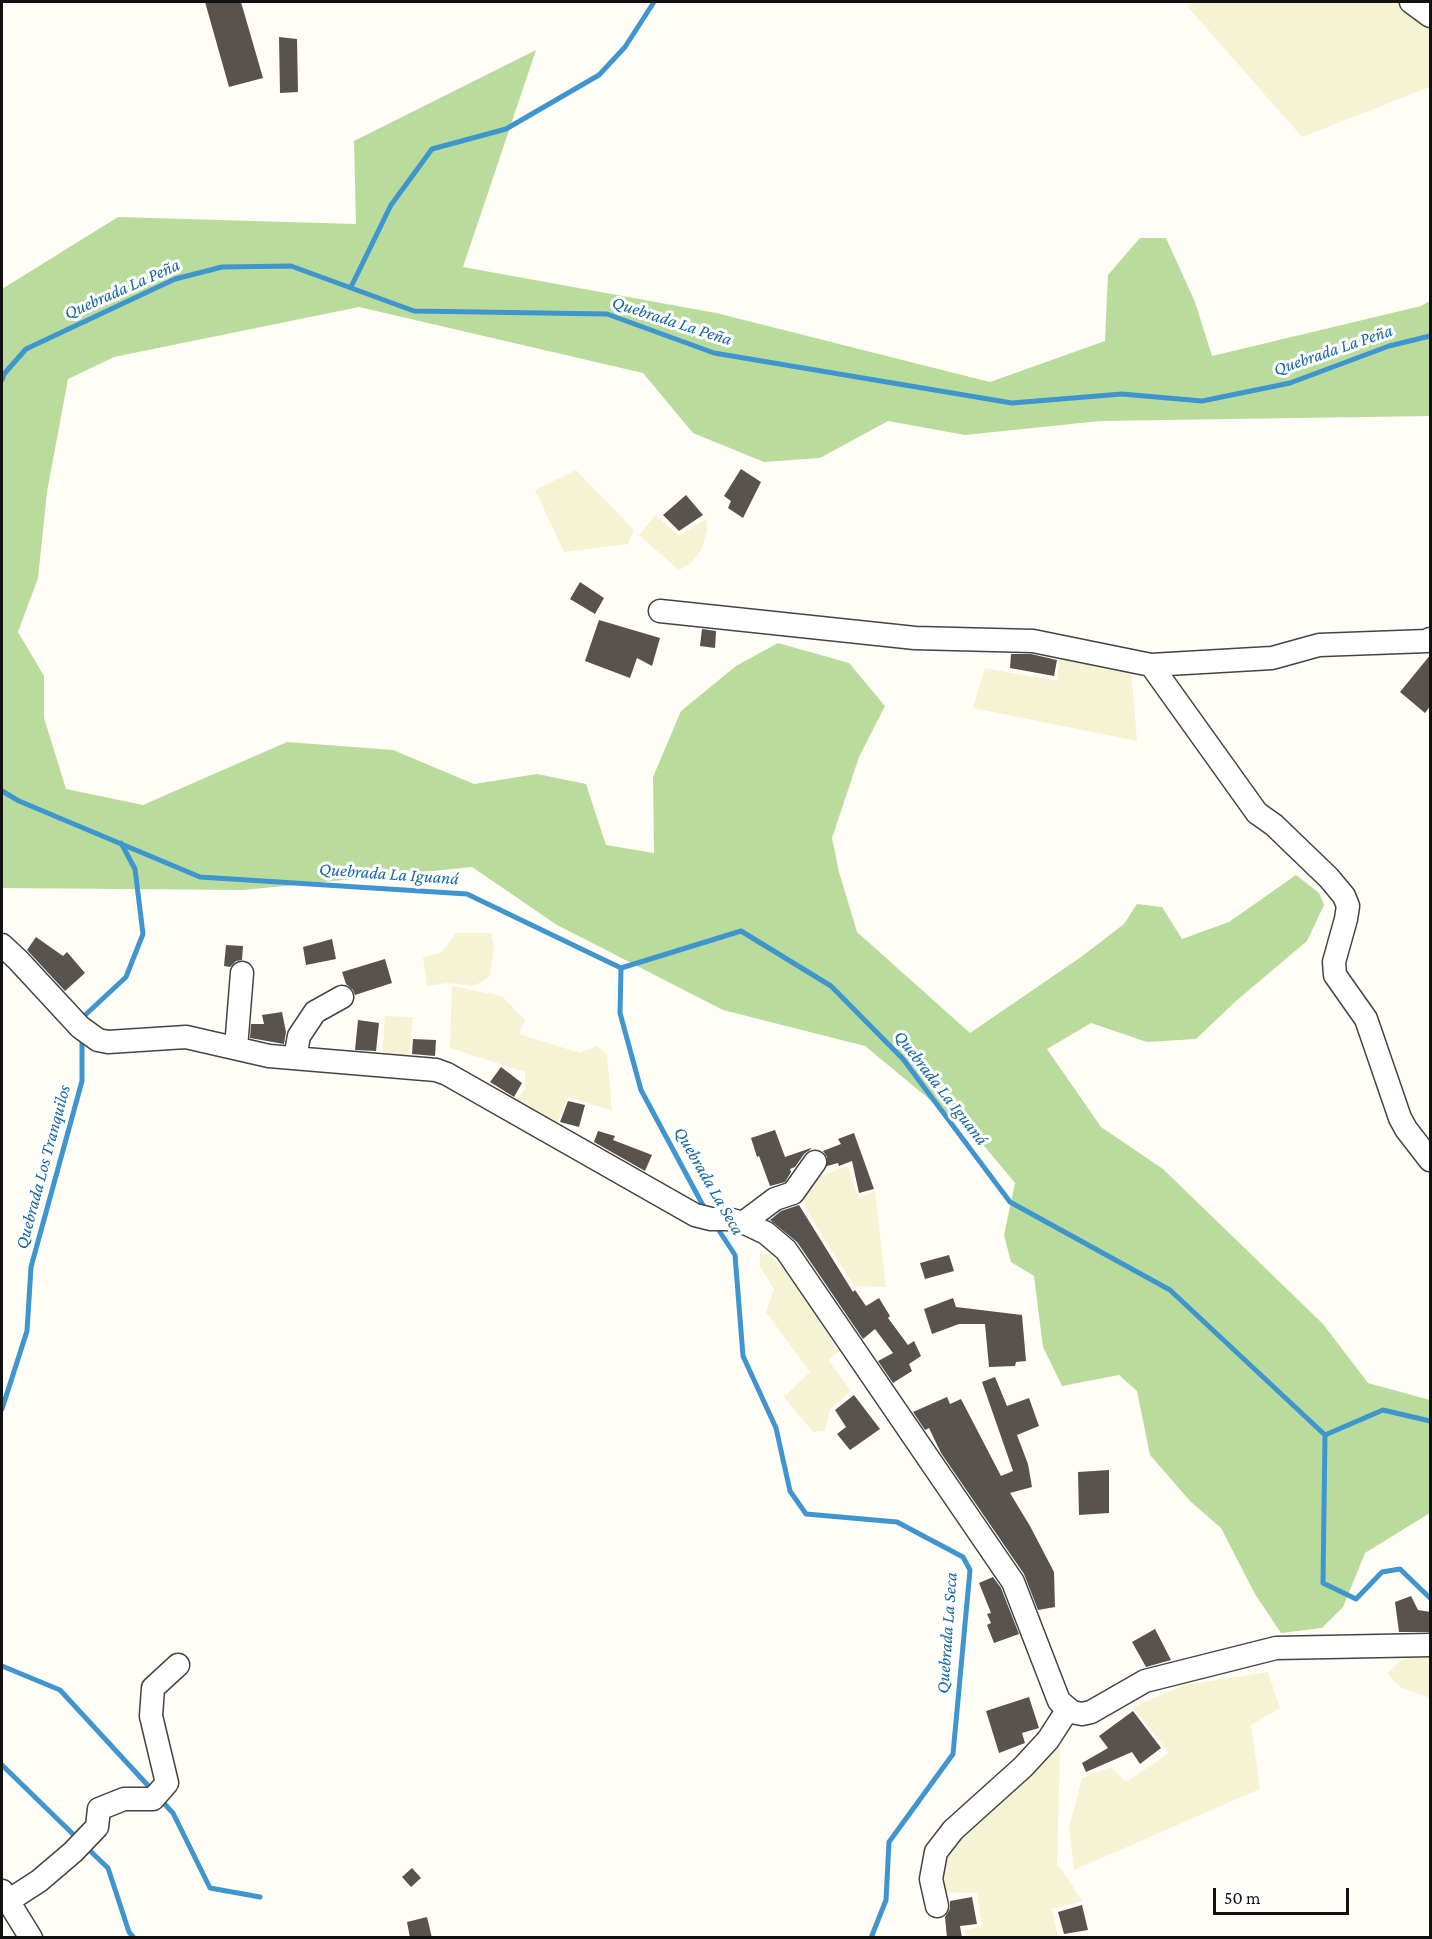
<!DOCTYPE html>
<meta charset="utf-8">
<style>
body{margin:0}
#map{position:relative;width:1432px;height:1939px;overflow:hidden;background:#fffdf5;font-family:"Crimson Pro",serif}
canvas{display:block}
.frame{position:absolute;inset:0;border:3px solid #111;pointer-events:none}
.scale{position:absolute;left:1213px;top:1888px;width:136px;height:27px;box-sizing:border-box;border:3px solid #111;border-top:0;padding-left:8px;font-size:18px;line-height:21px;white-space:nowrap;color:#111;-webkit-text-stroke:4px #fff;paint-order:stroke}
</style>
<div id="map">
<canvas width="1432" height="1939"></canvas>
<div class="frame"></div>
<div class="scale">50 m</div>
</div>
<script>
const ctx = document.querySelector('canvas').getContext('2d');
ctx.lineJoin = 'round';
function paint(path, color) { ctx.fillStyle = color; ctx.fill(path, 'evenodd'); }
const toPath = rows => new Path2D(rows.map(r => 'M' + r).join(''));
function stroke(path, color, width, dash) { ctx.strokeStyle = color; ctx.lineWidth = width; ctx.lineCap = dash ? 'butt' : 'round'; ctx.setLineDash(dash || []); ctx.stroke(path); }
function label(font, color, halo, rows, align = 'center') {
  ctx.font = font + ' "Crimson Pro",serif'; ctx.lineWidth = 6; ctx.setLineDash([]); ctx.textBaseline = 'middle'; ctx.strokeStyle = halo; ctx.fillStyle = color; for (const [text, x, y, turn = 0] of rows) {
    ctx.save(); ctx.translate(x, y); ctx.rotate((+turn || 0) * Math.PI / 180); ctx.textAlign = isNaN(turn) ? turn : align; if (halo) ctx.strokeText(text, 0, 0); ctx.fillText(text, 0, 0); ctx.restore();
  }
}
paint(toPath([
 [1192,2,1402,2,1430,26,1430,87,1302,137,1187,6],
 [576,470,634,530,628,544,564,552,535,490],
 [656,515,679,536,706,519,707,530,701,551,690,564,679,570,639,535],
 [1060,652,1131,669,1137,741,973,708,985,668,1057,681],
 [456,933,491,933,494,948,490,976,482,982,472,986,447,983,427,986,423,957,441,953],
 [452,986,502,996,525,1020,519,1034,580,1053,597,1046,607,1054,612,1111,569,1097,555,1127,513,1104,525,1089,525,1072,450,1048],
 [385,1016,413,1017,409,1058,382,1055],
 [847,1166,859,1198,875,1191,886,1287,854,1286,806,1210,803,1190,816,1178],
 [760,1254,769,1254,795,1281,838,1352,828,1360,851,1391,830,1409,825,1431,813,1432,784,1397,810,1372,766,1312,774,1289,760,1267],
 [1430,1656,1430,1698,1400,1687,1387,1673,1403,1659],
 [1268,1672,1280,1708,1251,1725,1260,1789,1074,1870,1069,1828,1082,1778,1111,1767,1126,1782,1169,1753,1133,1707,1184,1685],
 [1050,1748,1060,1749,1057,1865,1065,1874,1082,1901,1052,1909,1058,1937,966,1937,965,1930,982,1926,977,1893,943,1892,939,1860]
]), '#f6f3d4');
paint(toPath([
 [536,50,463,267,716,313,990,382,1105,341,1108,275,1140,238,1166,238,1195,302,1212,356,1421,306,1430,301,1430,416,1100,421,965,435,888,421,820,458,764,462,693,433,643,373,359,307,114,357,68,379,47,492,38,578,18,632,44,676,44,718,66,789,143,805,287,742,393,750,474,784,537,774,586,784,606,845,654,853,653,777,681,711,736,666,778,643,849,663,885,706,859,757,832,838,839,872,857,932,970,1033,1081,957,1124,924,1137,904,1162,907,1182,939,1229,922,1296,875,1319,893,1324,905,1307,941,1236,1001,1196,1039,1147,1042,1091,1023,1047,1049,1101,1127,1163,1169,1323,1324,1368,1383,1430,1400,1430,1513,1365,1553,1343,1607,1322,1628,1281,1633,1255,1594,1221,1528,1190,1501,1150,1455,1137,1391,1119,1375,1062,1386,1043,1347,1034,1276,1011,1262,1004,1235,1015,1183,980,1141,865,1046,723,1010,557,925,472,867,244,890,2,888,2,289,118,217,356,224,354,141]
]), '#b9dc9c');
stroke(toPath([
 [351,287,391,205,432,149,506,129,599,75,625,47,654,2],
 [2,380,4,374,26,349,175,279,222,267,291,266,414,311,607,314,714,353,1012,403,1122,394,1202,401,1290,383,1389,346,1430,336],
 [2,791,19,801,200,877,467,894,621,968,741,931,831,986,903,1059,1010,1202,1170,1290,1325,1435,1383,1410,1430,1421],
 [621,968,620,1013,641,1090,706,1211],
 [82,1018,126,977,143,934,135,869,121,843],
 [716,1226,735,1255,743,1356,776,1428,790,1491,806,1514,897,1522,963,1557,970,1570,953,1754,889,1842,886,1900,871,1938],
 [2,1409,27,1331,31,1267,82,1081,82,1038],
 [1325,1435,1323,1583,1356,1599,1382,1572,1400,1569,1430,1598],
 [2,1666,60,1690,153,1791],
 [2,1765,78,1839],
 [159,1798,173,1813,210,1888,260,1897],
 [85,1846,108,1868,129,1932,134,1938]
]), '#3f96cf', 5);
paint(toPath([
 [205,2,241,2,263,78,229,87],
 [279,37,297,39,298,92,280,93],
 [741,469,761,482,743,518,728,508,731,501,724,496],
 [686,495,703,515,679,531,663,515],
 [580,582,604,598,595,614,570,599],
 [599,620,660,638,652,666,637,658,630,678,585,661],
 [702,629,716,631,715,648,700,646],
 [1011,654,1031,654,1057,660,1054,676,1010,668],
 [1431,654,1431,705,1425,713,1400,692],
 [36,937,63,956,67,952,85,973,65,991,27,950],
 [332,939,336,959,306,965,303,947],
 [226,945,243,946,242,960,236,961,230,967,224,966],
 [385,959,392,983,355,995,353,990,346,984,342,972],
 [282,1012,286,1032,284,1044,250,1038,251,1024,264,1024,262,1015],
 [358,1020,379,1023,376,1051,355,1050],
 [413,1039,436,1040,435,1056,412,1054],
 [501,1067,522,1083,514,1097,490,1082],
 [568,1101,585,1105,579,1127,560,1122],
 [775,1130,785,1157,811,1148,811,1149,804,1154,795,1167,790,1169,791,1172,785,1182,770,1186,759,1156,757,1157,751,1138],
 [598,1131,615,1136,613,1140,652,1155,645,1171,594,1142],
 [854,1133,874,1189,859,1193,852,1161,839,1166,838,1163,827,1166,827,1157,823,1151,841,1144,838,1139],
 [799,1205,853,1292,855,1290,866,1306,879,1298,890,1316,888,1318,908,1345,914,1341,921,1356,909,1364,912,1371,893,1383,878,1361,893,1353,875,1329,863,1339,797,1242,770,1220,781,1211],
 [949,1255,954,1271,925,1279,920,1263],
 [953,1298,956,1307,1022,1315,1026,1361,1016,1362,1015,1366,989,1367,985,1324,959,1324,932,1334,924,1309],
 [995,1377,1007,1406,1029,1398,1039,1426,1017,1435,1028,1464,1032,1487,1010,1493,1030,1526,1054,1572,1055,1607,1038,1610,1024,1574,941,1453,929,1428,925,1430,913,1412,947,1397,950,1404,961,1399,1001,1476,1013,1471,982,1382],
 [854,1395,880,1429,850,1450,837,1434,846,1427,835,1410],
 [1109,1470,1109,1513,1079,1515,1078,1472],
 [993,1577,1001,1588,1019,1634,994,1643,987,1625,991,1623,987,1614,991,1613,979,1583],
 [1411,1596,1418,1610,1431,1612,1431,1632,1399,1632,1395,1602],
 [1155,1629,1171,1660,1146,1667,1132,1642],
 [1029,1697,1039,1728,1022,1733,1025,1743,999,1753,986,1711],
 [1133,1711,1161,1748,1140,1764,1132,1752,1086,1772,1082,1763,1108,1748,1099,1736],
 [412,1868,421,1878,411,1887,402,1877],
 [972,1897,977,1924,960,1926,962,1938,947,1938,945,1917,950,1909,950,1901],
 [1082,1905,1088,1930,1064,1934,1058,1912],
 [427,1917,432,1938,410,1938,407,1922]
]), '#5a524d');
const minor = toPath([
 [1411,2,1430,16],
 [660,611,915,638,1033,641,1151,665,1257,813,1274,825,1329,878,1344,896,1348,906,1346,919,1334,962,1335,975,1366,1019,1400,1118,1406,1129,1430,1160],
 [1151,665,1272,658,1319,645,1427,641,1430,639],
 [2,945,18,960,80,1027,98,1040,108,1042,186,1037,269,1056,436,1070,447,1074,695,1215,711,1219,728,1219,747,1224,766,1233,786,1250,1013,1582,1059,1701,1072,1712,1082,1714,1091,1712,1145,1681,1276,1648,1430,1645],
 [236,1048,242,973],
 [295,1058,299,1036,315,1012,342,997],
 [743,1223,775,1199,793,1193,815,1162],
 [2,1891,31,1938],
 [8,1901,39,1881,73,1852,97,1827,99,1809,124,1799,153,1799,167,1783,151,1716,153,1688,178,1665],
 [937,1906,931,1879,936,1852,953,1830,1023,1767,1048,1740,1068,1709]
]);
stroke(minor, '#444', 25);
stroke(minor, '#fff', 22);
label('italic 18px', '#1768a6', '#fff', [
 ["Quebrada La Peña",122,289,-24],
 ["Quebrada La Peña",672,321,18],
 ["Quebrada La Peña",1333,350,-19],
 ["Quebrada La Iguaná",389,874,4],
 ["Quebrada La Iguaná",941,1088,52],
 ["Quebrada Los Tranquilos",43,1167,-75],
 ["Quebrada La Seca",709,1181,60],
 ["Quebrada La Seca",947,1633,-86]
]);
</script>
